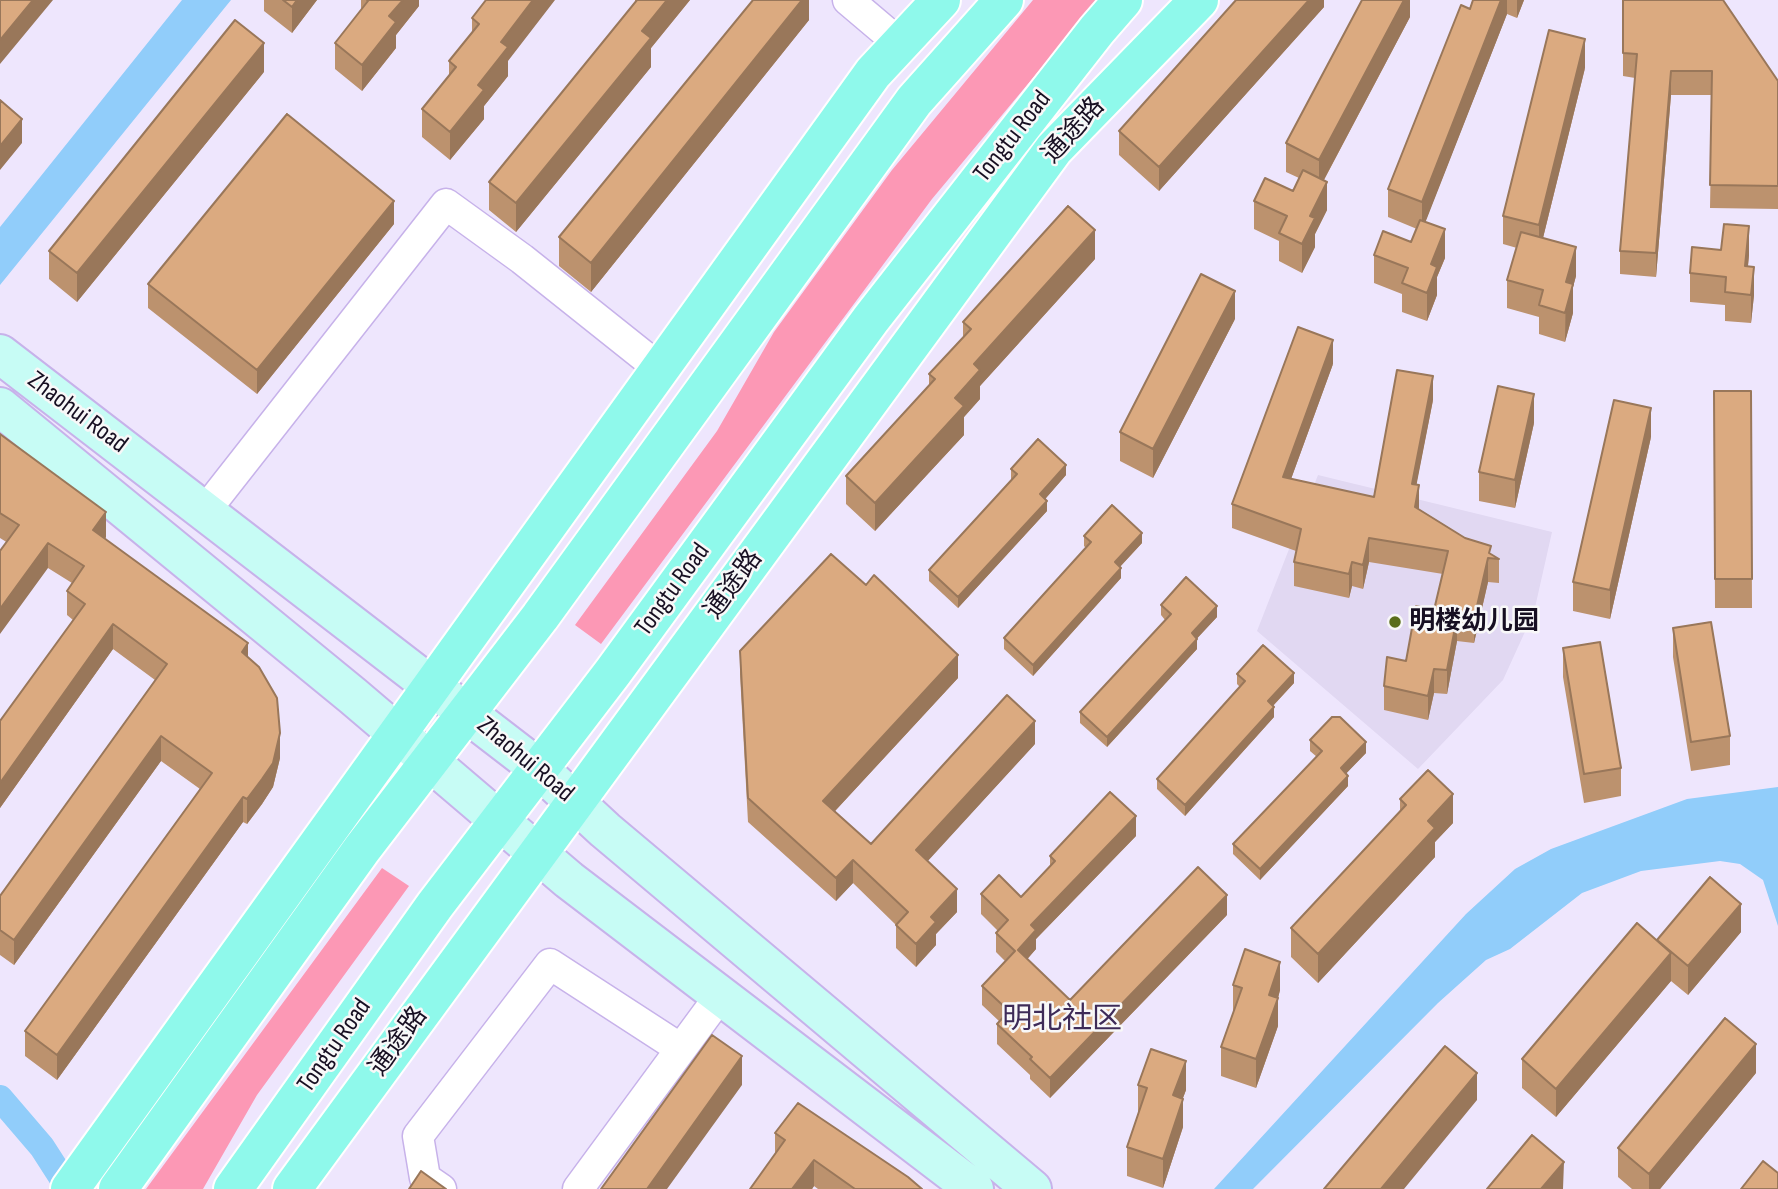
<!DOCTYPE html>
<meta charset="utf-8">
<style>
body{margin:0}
canvas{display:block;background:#eee6fd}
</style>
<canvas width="1778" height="1189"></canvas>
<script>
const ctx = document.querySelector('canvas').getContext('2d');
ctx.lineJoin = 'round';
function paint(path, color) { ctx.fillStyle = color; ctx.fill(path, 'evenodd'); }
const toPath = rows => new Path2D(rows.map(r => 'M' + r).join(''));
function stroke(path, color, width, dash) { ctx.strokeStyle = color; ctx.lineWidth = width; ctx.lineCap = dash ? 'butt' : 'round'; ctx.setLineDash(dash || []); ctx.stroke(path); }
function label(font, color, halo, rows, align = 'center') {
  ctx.font = font + ' "Sofia Sans Condensed","Noto Sans SC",sans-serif'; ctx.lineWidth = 5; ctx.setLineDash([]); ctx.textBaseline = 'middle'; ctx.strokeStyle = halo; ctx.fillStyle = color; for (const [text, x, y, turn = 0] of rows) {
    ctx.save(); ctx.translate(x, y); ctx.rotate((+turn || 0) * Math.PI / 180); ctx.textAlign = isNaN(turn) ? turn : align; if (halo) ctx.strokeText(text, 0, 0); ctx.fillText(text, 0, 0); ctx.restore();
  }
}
paint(toPath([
 [1318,475,1552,532,1534,612,1503,680,1418,769,1257,631]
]), '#e1d8f2');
paint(toPath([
 [1033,0,1098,0,932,199,601,644,575,625,717,431,774,332,892,170],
 [382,868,409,886,257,1095,203,1189,146,1189]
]), '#fc98b5');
paint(toPath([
 [182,0,231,0,0,285,0,227],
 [1778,787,1778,926,1763,880,1740,864,1720,861,1641,871,1582,893,1510,949,1486,960,1438,1003,1253,1189,1214,1189,1466,914,1515,869,1551,849,1687,799]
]), '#91cdfa');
stroke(toPath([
 [0,1098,42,1147,69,1189]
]), '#91cdfa', 26);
const minor = toPath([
 [848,0,900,44],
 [205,511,446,204,522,259,660,369],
 [441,1189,425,1178,418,1136,550,964,681,1049],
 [578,1189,720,996]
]);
const secondary = toPath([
 [0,354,538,768,605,830,1032,1189],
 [0,407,353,696,569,880,974,1189]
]);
const primary = toPath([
 [70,1189,873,73,941,0],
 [118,1189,362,849,540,617,914,101,1004,0],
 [233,1189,435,905,613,672,871,319,1097,30,1123,0],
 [292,1189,1054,149,1199,0]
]);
stroke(minor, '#c7b2ea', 33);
stroke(secondary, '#c7b2ea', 42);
stroke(primary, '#fff', 42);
stroke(minor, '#fff', 30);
stroke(secondary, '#c7fcf5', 38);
stroke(primary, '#8ff9eb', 38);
paint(toPath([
 [264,0,317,0,292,33,264,11],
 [361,0,419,0,419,6,396,35,396,48,362,91,335,69,335,43,361,11],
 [486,0,508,61,508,76,484,106,484,119,450,160,422,137,422,109,449,76,449,61,472,33,472,18],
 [635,0,690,0,651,48,651,67,516,232,489,210,489,182,635,2],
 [809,0,809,20,591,292,559,266,559,237],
 [1324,0,1324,7,1159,191,1119,155,1119,131],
 [1410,0,1410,17,1324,180,1327,210,1315,234,1315,247,1302,273,1279,261,1279,241,1254,229,1254,201,1293,191,1299,178,1286,172,1286,143],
 [1473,0,1524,0,1517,18,1507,14,1425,222,1445,258,1437,277,1437,295,1427,321,1402,312,1402,294,1374,283,1374,255,1411,242,1417,229,1388,217,1388,189],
 [1623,0,1778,81,1778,209,1710,208,1712,95,1671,95,1656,277,1620,274,1620,251,1635,78,1623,76],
 [1585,68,1543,238,1576,276,1573,287,1573,313,1565,342,1539,334,1539,317,1507,308,1507,280,1517,248,1503,244,1503,216],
 [264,72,77,302,49,279,49,251],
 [394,224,257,394,148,308,148,284],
 [1749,255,1748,266,1754,295,1751,323,1725,321,1725,305,1690,302,1690,273],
 [1095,259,980,386,980,399,964,417,964,435,875,531,846,504,846,476,929,386,929,374,963,337,963,322],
 [1235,319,1153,478,1120,461,1120,432],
 [1333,364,1291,479,1374,497,1433,400,1416,485,1419,509,1499,559,1499,583,1488,582,1474,643,1457,641,1447,694,1434,693,1428,720,1384,710,1384,686,1406,661,1434,610,1443,574,1369,562,1363,589,1352,586,1349,598,1294,586,1294,562,1296,551,1232,528,1232,504],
 [1714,391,1751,391,1752,608,1715,608],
 [1534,423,1515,508,1479,501,1479,472],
 [0,434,106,537,105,539,248,657,280,758,273,787,262,804,247,824,243,822,57,1080,25,1056,25,1031,200,789,161,761,14,965,0,955,0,896,155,680,113,649,0,808,0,721,73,620,67,615,67,591,72,583,0,538],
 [1651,437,1610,619,1573,611,1573,582],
 [1011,469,1066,475,1045,499,1047,511,958,608,929,581,929,570,1011,480],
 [1084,536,1142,543,1120,567,1121,578,1033,676,1004,649,1004,638,1086,548,1084,546],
 [1161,605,1217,617,1197,638,1197,649,1107,747,1080,723,1080,712,1165,620,1161,615],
 [1673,628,1730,736,1730,765,1691,771,1673,657],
 [1563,648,1621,768,1621,796,1584,803,1563,677],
 [740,651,958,678,835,811,871,844,1035,744,927,861,957,912,936,934,936,945,916,967,896,948,896,925,853,883,836,901,748,822,740,674],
 [1237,674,1294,683,1273,706,1274,717,1185,816,1157,789,1157,779,1240,687,1237,684],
 [1310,740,1366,753,1346,773,1348,786,1260,880,1233,854,1233,844,1317,757,1310,751],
 [1400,799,1453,823,1435,842,1435,857,1318,983,1291,957,1291,928,1400,812],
 [1136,836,1036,939,1036,949,1027,959,1070,1000,1227,915,1050,1098,1030,1079,1030,1075,997,1044,997,1024,1000,1022,982,1005,982,986,1005,961,996,952,996,933,998,931,981,914,981,894,1021,897,1050,867,1050,856],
 [1741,932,1688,995,1671,981,1556,1117,1522,1088,1522,1059,1657,940],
 [1233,985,1280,990,1278,998,1278,1026,1256,1088,1221,1076,1221,1047,1233,1013],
 [1756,1073,1660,1189,1632,1189,1618,1177,1618,1148],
 [1138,1085,1186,1090,1183,1098,1183,1127,1163,1188,1127,1176,1127,1147,1138,1114],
 [775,1133,922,1189,818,1189,814,1186,812,1189,750,1189,775,1155]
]), '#bc926e');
paint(toPath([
 [33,0,53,0,0,64,0,40],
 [297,0,317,0,292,33,292,7],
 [403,0,419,0,419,6,396,35,396,48,362,91,362,65,389,16],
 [533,0,555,0,508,61,508,76,484,106,484,119,450,160,450,132,501,42],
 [667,0,690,0,651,48,651,67,516,232,516,203,642,31],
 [802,0,809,0,809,20,591,292,591,263],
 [1309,0,1324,0,1324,7,1159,191,1159,167],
 [1404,0,1410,0,1410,17,1319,189,1319,160],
 [1501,0,1507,0,1507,14,1422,231,1422,202],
 [1517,0,1524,0,1517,18],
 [1585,39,1585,68,1539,254,1539,225],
 [264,43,264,72,77,302,77,273],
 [1671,71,1671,95,1656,277,1656,253],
 [22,119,22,143,0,170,0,146],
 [1327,182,1327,210,1315,234,1315,247,1302,273,1302,244,1310,216],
 [394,201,394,224,257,394,257,370],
 [1749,226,1749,255,1745,295,1745,266],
 [1445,229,1445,258,1437,277,1437,295,1427,321,1427,293,1431,264],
 [1095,230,1095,259,980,386,980,399,964,417,964,435,875,531,875,503,974,364],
 [1576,247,1576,276,1573,287,1573,313,1565,342,1566,282],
 [1754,267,1754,295,1751,323,1751,295],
 [1235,291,1235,319,1153,478,1153,449],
 [1333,340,1333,364,1283,501,1283,477],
 [1433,376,1433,400,1412,508,1412,484],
 [1534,394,1534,423,1515,508,1515,480],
 [1651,408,1651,437,1610,619,1610,590],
 [1066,465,1066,475,1040,505,1040,494],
 [1419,485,1419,509,1415,507],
 [1047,501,1047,511,958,608,958,597],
 [106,512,106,537,93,555,93,530],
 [1142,533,1142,543,1115,572,1115,562],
 [1369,538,1369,562,1363,589,1363,565],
 [48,543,48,568,0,634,0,609],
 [1488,558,1488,582,1474,643,1474,619],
 [1352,562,1352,586,1349,598,1349,574],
 [1121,568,1121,578,1033,676,1033,665],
 [1217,606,1217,617,1192,644,1192,633],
 [1457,617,1457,641,1447,694,1447,670],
 [113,624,113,649,0,808,0,783],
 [1197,639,1197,649,1107,747,1107,737],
 [248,643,248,668,242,652],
 [958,655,958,678,823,824,823,801],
 [1434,669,1434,693,1428,720,1428,696],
 [1294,673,1294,683,1268,711,1268,701],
 [1274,707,1274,717,1185,816,1185,805],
 [1035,721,1035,744,916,874,916,850],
 [280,733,280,758,273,787,262,804,247,824,247,799],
 [161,736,161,761,14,965,14,940],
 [1366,742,1366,753,1341,779,1341,768],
 [1348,776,1348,786,1260,880,1260,869],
 [1453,794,1453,823,1435,842,1435,857,1318,983,1318,954,1428,821],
 [243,797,243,822,57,1080,57,1055],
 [1136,816,1136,836,1036,939,1036,949,1018,970,1018,950,1031,925],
 [853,860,853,883,836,901,836,878],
 [957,889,957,912,936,934,936,945,916,967,916,944,931,917],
 [1227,895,1227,915,1050,1098,1050,1078],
 [1741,904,1741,932,1688,995,1688,966],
 [1671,953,1671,981,1556,1117,1556,1089],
 [1280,962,1280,990,1278,998,1278,1026,1256,1088,1256,1059,1269,995],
 [1756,1044,1756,1073,1660,1189,1649,1189,1649,1174],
 [742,1056,742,1085,667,1189,647,1189],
 [1186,1061,1186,1090,1173,1124,1173,1095],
 [1477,1073,1477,1100,1404,1189,1381,1189],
 [1183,1099,1183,1127,1163,1188,1163,1159],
 [814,1160,814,1186,812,1189,792,1189],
 [1564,1162,1563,1189,1541,1189]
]), '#99775a');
const building = toPath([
 [0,0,33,0,0,40,0,0],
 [283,0,297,0,292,7,283,0],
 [367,0,403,0,389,16,396,22,362,65,335,43,368,1,367,0],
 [486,0,533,0,501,42,508,47,478,85,484,90,450,132,422,109,456,67,449,61,479,24,472,18,486,0],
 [637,0,667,0,642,31,651,38,516,203,489,182,637,0],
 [753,0,802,0,591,263,559,237,753,0],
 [1236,0,1309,0,1159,167,1119,131,1236,0],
 [1362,0,1404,0,1319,160,1286,143,1362,0],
 [1473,0,1501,0,1422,202,1388,189,1461,5,1470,9,1473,0],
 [1623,0,1723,0,1778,81,1778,186,1710,185,1712,71,1671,71,1656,253,1620,251,1637,54,1623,53,1623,0],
 [235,20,264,43,77,273,49,251,235,20],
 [1549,30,1585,39,1539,225,1503,216,1549,30],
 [0,100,22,119,0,146,0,100],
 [287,114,394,201,257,370,148,284,287,114],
 [1303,170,1327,182,1310,216,1315,218,1302,244,1279,233,1287,216,1254,201,1265,178,1293,191,1303,170],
 [1068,206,1095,230,974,364,980,370,955,398,964,406,875,503,846,476,935,379,929,374,971,329,963,322,1068,206],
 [1420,220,1445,229,1431,264,1437,267,1427,293,1402,283,1408,268,1374,255,1383,231,1411,242,1420,220],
 [1724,224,1749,226,1745,266,1754,267,1751,295,1725,292,1726,277,1690,273,1692,247,1721,250,1724,224],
 [1521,232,1576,247,1566,282,1573,284,1565,313,1539,305,1543,290,1507,280,1521,232],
 [1201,274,1235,291,1153,449,1120,432,1201,274],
 [1298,327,1333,340,1283,477,1374,497,1397,370,1433,376,1412,484,1419,485,1415,507,1465,538,1491,546,1489,553,1499,559,1488,558,1474,619,1457,617,1447,670,1434,669,1428,696,1384,686,1387,657,1406,661,1416,606,1434,610,1448,551,1369,538,1363,565,1352,562,1349,574,1294,562,1301,529,1232,504,1298,327],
 [1498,386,1534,394,1515,480,1479,472,1498,386],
 [1714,391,1751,391,1752,579,1715,579,1714,391],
 [1614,400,1651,408,1610,590,1573,582,1614,400],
 [0,434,106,512,93,530,248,643,242,652,259,667,277,698,280,733,273,763,262,779,247,799,243,797,57,1055,25,1031,212,773,161,736,14,940,0,930,0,896,167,664,113,624,0,783,0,721,85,604,67,591,84,566,48,543,0,609,0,551,19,525,0,513,0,434],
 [1038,439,1066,465,1040,494,1047,501,958,597,929,570,1017,474,1011,469,1038,439],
 [1112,505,1142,533,1115,562,1121,568,1033,665,1004,638,1091,542,1084,536,1112,505],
 [831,554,866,585,874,575,958,655,823,801,871,844,1007,695,1035,721,916,850,957,889,931,917,936,922,916,944,896,925,908,912,853,860,836,878,748,798,740,651,831,554],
 [1186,577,1217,606,1192,633,1197,639,1107,737,1080,712,1171,614,1161,605,1186,577],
 [1711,622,1730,736,1691,742,1673,628,1711,622],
 [1600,642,1621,768,1584,774,1563,648,1600,642],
 [1263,645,1294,673,1268,701,1274,707,1185,805,1157,779,1245,681,1237,674,1263,645],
 [1332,717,1340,717,1366,742,1341,768,1348,776,1260,869,1233,844,1322,751,1310,740,1332,717],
 [1428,770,1453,794,1428,821,1435,828,1318,954,1291,928,1406,805,1400,799,1428,770],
 [1110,792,1136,816,1031,925,1036,930,1018,950,1070,1000,1198,867,1227,895,1050,1078,1030,1059,1032,1057,997,1024,1009,1011,982,986,1015,951,996,933,1008,920,981,894,999,875,1021,897,1055,861,1050,856,1110,792],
 [1710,877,1741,904,1688,966,1657,940,1710,877],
 [1637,923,1671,953,1556,1089,1522,1059,1637,923],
 [1245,949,1280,962,1269,995,1278,998,1256,1059,1221,1047,1242,988,1233,985,1245,949],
 [1725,1018,1756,1044,1649,1174,1618,1148,1725,1018],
 [712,1035,742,1056,647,1189,601,1189,712,1035],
 [1445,1046,1477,1073,1381,1189,1324,1189,1445,1046],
 [1151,1049,1186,1061,1173,1095,1183,1099,1163,1159,1127,1147,1147,1088,1138,1085,1151,1049],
 [798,1103,908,1177,922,1189,855,1189,814,1160,792,1189,750,1189,785,1140,775,1133,798,1103],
 [1532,1135,1564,1162,1541,1189,1487,1189,1532,1135],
 [1763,1161,1778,1173,1778,1189,1741,1189,1763,1161],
 [421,1171,446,1189,409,1189,421,1171]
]);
paint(building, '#dbaa80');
stroke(building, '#99775a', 2);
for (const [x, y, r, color] of [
 [1395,622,7,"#5a6d1b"]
]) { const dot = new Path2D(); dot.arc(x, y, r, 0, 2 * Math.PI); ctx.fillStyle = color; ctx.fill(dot); stroke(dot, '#f8f8f8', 2.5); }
label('26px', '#170f22', '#f8f8f8', [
 ["通途路",1074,131,-48],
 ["Tongtu Road",1013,137,-52],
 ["Zhaohui Road",77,413,37],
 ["通途路",734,585,-54],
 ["Tongtu Road",673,590,-54],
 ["Zhaohui Road",525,760,40],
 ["通途路",399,1042,-54],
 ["Tongtu Road",335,1046,-55]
]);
label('bold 26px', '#170f22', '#f8f8f8', [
 ["明楼幼儿园",1409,622]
], 'left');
label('30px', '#3e2b58', '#f8f8f8', [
 ["明北社区",1062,1020]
]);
</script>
